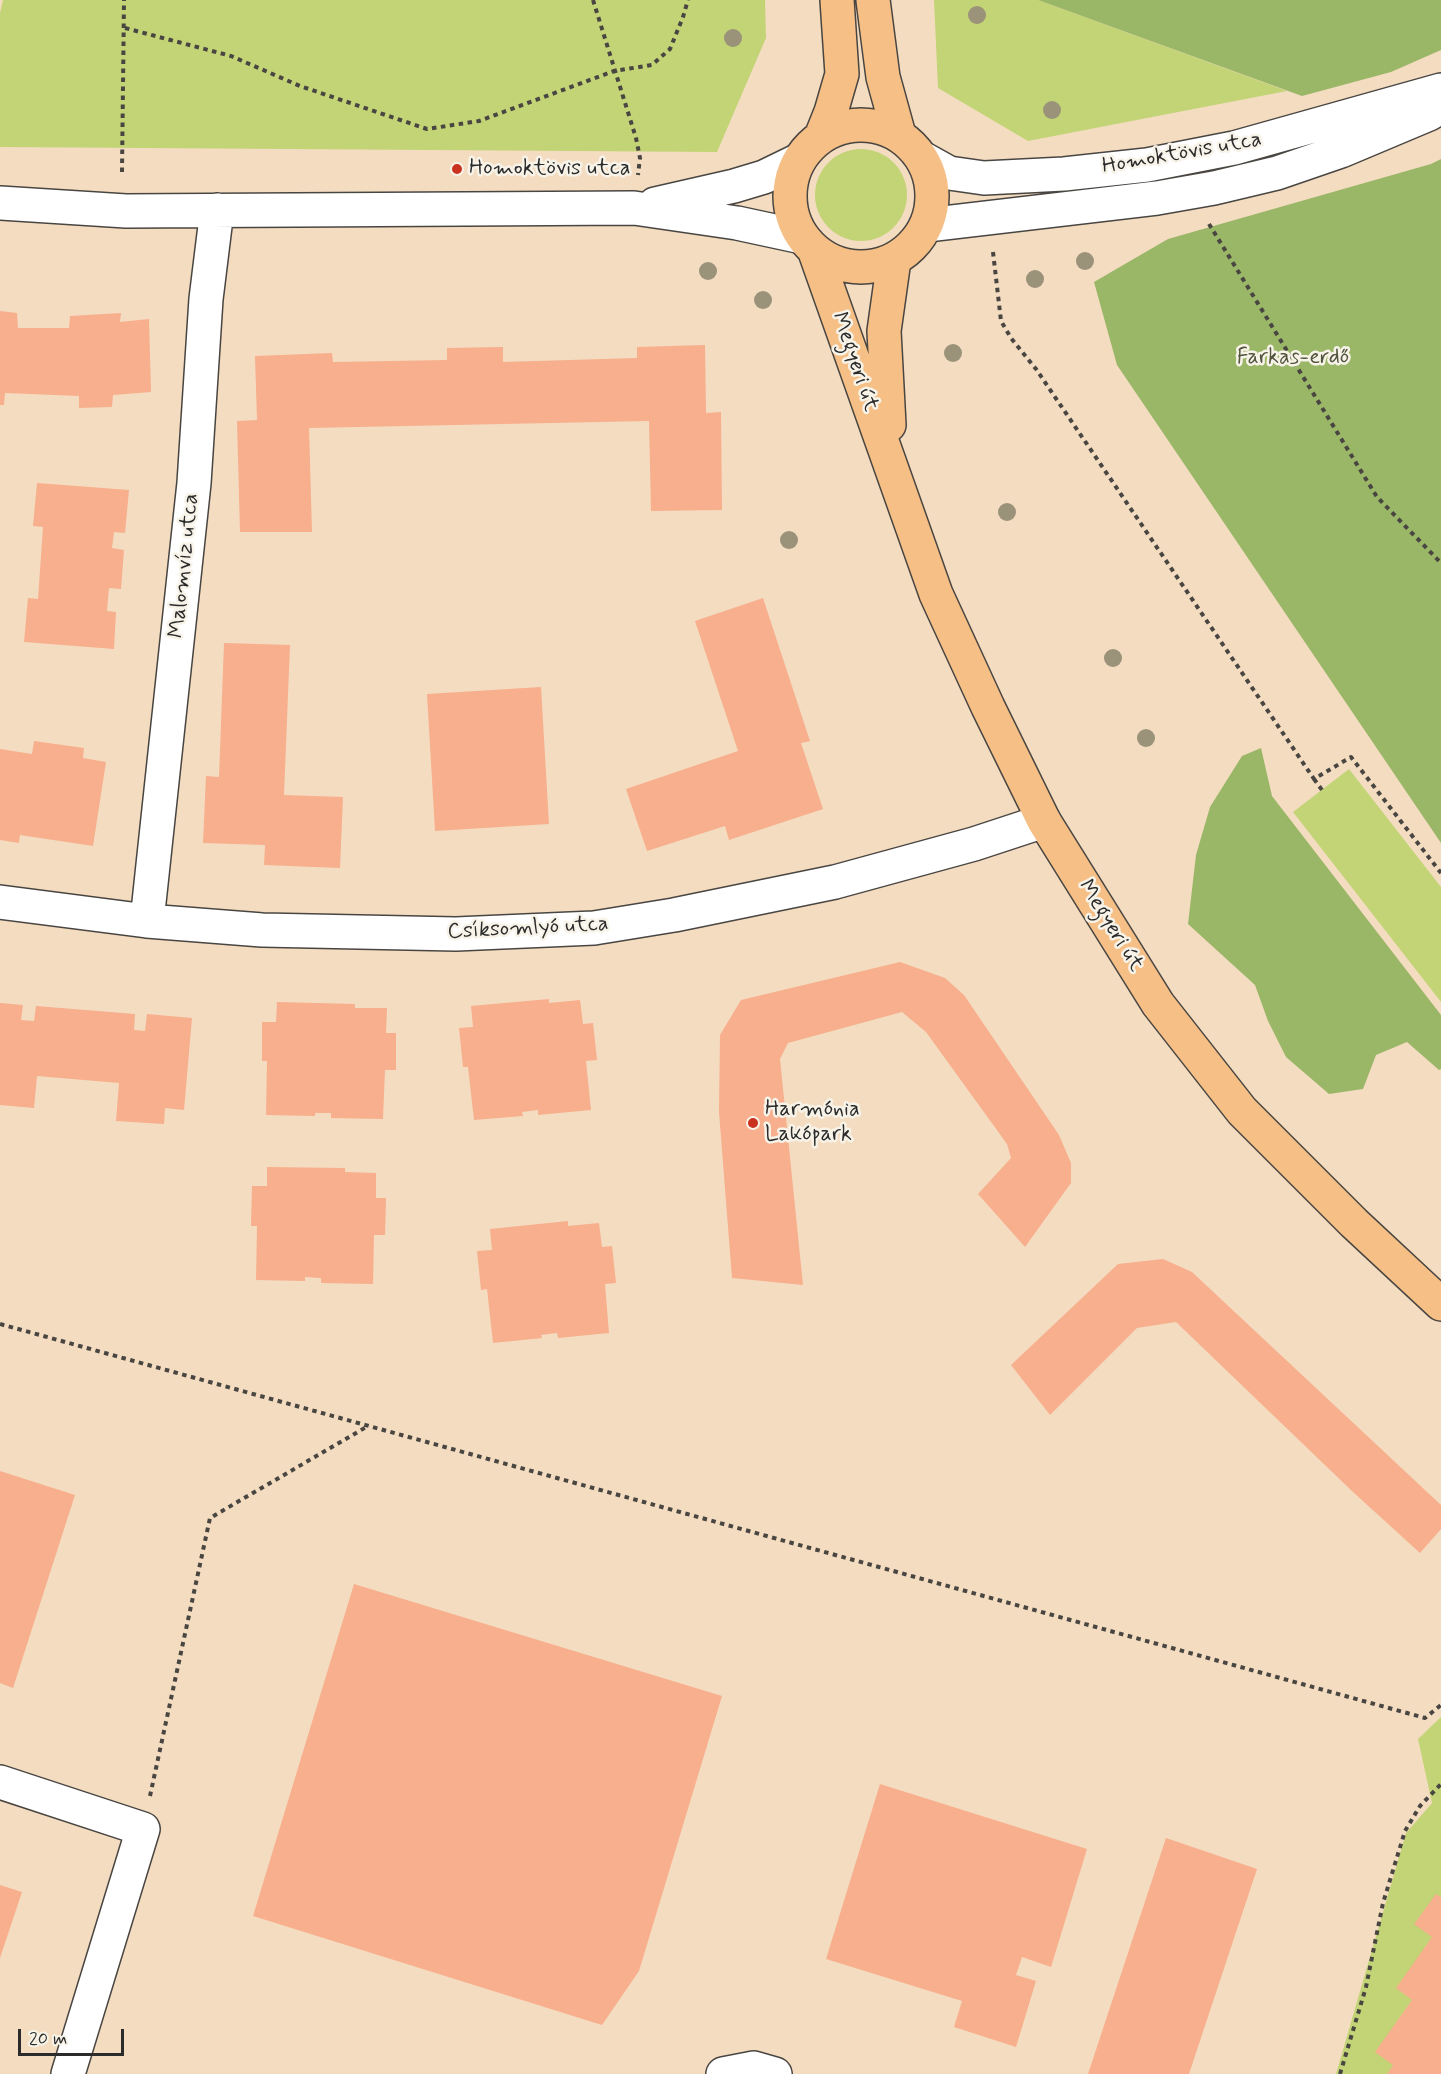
<!DOCTYPE html>
<meta charset="utf-8">
<style>
body{margin:0}
#map{position:relative;width:1441px;height:2074px;overflow:hidden;background:#f4dcc1;font-family:Mynerve,sans-serif}
canvas{display:block}
.scale{position:absolute;left:18px;top:2029px;width:106px;height:27px;box-sizing:border-box;border:3px solid #2b2b2b;border-top:0;padding-left:8px;font-size:18px;line-height:21px;white-space:nowrap;color:#2b2b2b;-webkit-text-stroke:4px #f7f3e8;paint-order:stroke}
</style>
<div id="map">
<canvas width="1441" height="2074"></canvas>
<div class="scale">20 m</div>
</div>
<script>
const ctx = document.querySelector('canvas').getContext('2d');
ctx.lineJoin = 'round';
function paint(path, color) { ctx.fillStyle = color; ctx.fill(path, 'evenodd'); }
const toPath = rows => new Path2D(rows.map(r => 'M' + r).join(''));
function stroke(path, color, width, dash) { ctx.strokeStyle = color; ctx.lineWidth = width; ctx.lineCap = dash ? 'butt' : 'round'; ctx.setLineDash(dash || []); ctx.stroke(path); }
function label(font, color, halo, rows, align = 'center') {
  ctx.font = font + ' Mynerve,sans-serif'; ctx.lineWidth = 5; ctx.setLineDash([]); ctx.textBaseline = 'middle'; ctx.strokeStyle = halo; ctx.fillStyle = color; for (const [text, x, y, turn = 0] of rows) {
    ctx.save(); ctx.translate(x, y); ctx.rotate((+turn || 0) * Math.PI / 180); ctx.textAlign = isNaN(turn) ? turn : align; if (halo) ctx.strokeText(text, 0, 0); ctx.fillText(text, 0, 0); ctx.restore();
  }
}
paint(toPath([
 [3,0,765,0,766,38,717,152,0,147,0,13],
 [934,0,1038,0,1287,91,1028,141,938,88],
 '815 195a46 46 0 1 1 92 0a46 46 0 1 1-92 0Z',
 [1349,769,1441,887,1441,1002,1293,812],
 [1441,1717,1441,2074,1336,2074,1406,1833,1432,1803,1418,1739]
]), '#c3d476');
paint(toPath([
 [1038,0,1441,0,1441,50,1391,72,1302,96],
 [1441,159,1441,843,1117,365,1094,282,1168,239,1431,164],
 [1261,748,1272,796,1441,1015,1441,1069,1439,1070,1407,1042,1376,1055,1363,1089,1329,1094,1286,1057,1268,1021,1255,985,1188,924,1196,855,1210,807,1242,756]
]), '#9ab667');
paint(toPath([
 [0,311,17,313,18,328,69,328,70,316,121,313,120,322,149,319,151,392,113,395,112,407,79,408,79,396,5,393,4,405,0,405],
 [705,345,706,413,721,412,722,510,651,511,649,421,309,428,312,532,240,532,237,421,257,420,255,356,332,353,333,362,447,360,447,348,503,347,503,362,637,358,637,347],
 [37,483,129,490,125,533,114,532,112,548,124,550,121,589,109,588,107,611,116,612,114,649,24,642,28,598,38,599,43,527,33,526],
 [763,598,810,741,801,743,823,809,729,840,725,826,647,851,626,789,738,751,695,621],
 [224,643,290,645,284,795,343,797,340,868,264,865,265,845,203,843,206,776,219,777],
 [541,687,549,824,435,831,427,694],
 [34,741,84,748,83,758,106,762,93,846,20,835,19,843,0,840,0,749,32,754],
 [900,962,945,978,964,995,1059,1135,1071,1163,1071,1183,1025,1247,978,1194,1011,1158,1007,1144,926,1032,902,1012,788,1043,780,1059,803,1285,732,1278,719,1112,720,1035,741,1000],
 [549,999,549,1003,580,1000,583,1024,593,1023,597,1060,586,1061,591,1110,538,1115,538,1110,522,1112,523,1116,474,1120,468,1067,463,1067,459,1028,473,1027,471,1006],
 [277,1002,355,1004,355,1008,387,1008,386,1033,396,1033,396,1070,385,1070,383,1119,331,1118,331,1113,315,1113,315,1116,266,1115,267,1061,262,1061,262,1022,276,1022],
 [0,1003,23,1005,21,1020,34,1021,36,1006,135,1014,134,1030,145,1031,147,1014,192,1018,184,1110,165,1108,164,1124,116,1121,119,1083,37,1076,34,1108,0,1105],
 [267,1167,345,1168,345,1172,376,1173,376,1198,386,1198,385,1235,374,1235,373,1284,321,1283,321,1278,305,1277,305,1281,256,1280,257,1226,251,1226,252,1186,267,1186],
 [568,1221,568,1226,599,1223,602,1247,612,1246,616,1283,605,1284,609,1333,558,1338,557,1333,541,1335,542,1338,493,1343,487,1289,481,1290,477,1251,492,1250,490,1229],
 [1163,1259,1192,1272,1441,1505,1441,1529,1420,1553,1353,1492,1176,1322,1137,1328,1050,1415,1011,1365,1118,1264],
 [0,1471,75,1495,13,1688,0,1683],
 [354,1584,722,1696,639,1971,602,2025,253,1916],
 [880,1784,1087,1849,1051,1967,1022,1957,1016,1975,1036,1981,1016,2047,954,2027,962,2001,826,1959],
 [1166,1838,1257,1869,1189,2074,1088,2074],
 [0,1885,22,1892,0,1958],
 [1436,1894,1441,1897,1441,2074,1387,2074,1393,2065,1375,2052,1412,2000,1396,1988,1432,1937,1414,1924]
]), '#f7af8d');
const minor = toPath([
 [922,158,949,173,984,178,1064,174,1147,165,1234,148,1441,90],
 [0,203,126,211,634,208,737,223,802,237],
 [655,204,734,186,764,177,799,160],
 [927,225,1157,198,1214,188,1277,173,1341,151,1429,114,1441,107],
 [0,902,147,921,262,930,456,934,594,928,674,915,835,882,974,844,1044,821],
 [147,921,194,483,206,299,217,210],
 [0,1782,143,1829,68,2074],
 [723,2074,754,2068,775,2074]
]);
const major = toPath([
 [873,0,883,77,899,135],
 '790 196a71 71 0 1 1 142 0a71 71 0 1 1-142 0Z',
 [821,137,831,112,842,74,837,0],
 [815,252,936,594,988,707,1044,821,1158,1004,1242,1111,1354,1223,1441,1304],
 [889,425,884,331,894,260]
]);
stroke(minor, '#494642', 36);
stroke(major, '#494642', 36);
stroke(toPath([
 [593,0,636,138,640,158,638,175],
 [125,28,231,56,300,86,427,129,479,121,614,71,652,65,670,49,683,17,688,0],
 [122,172,124,0],
 [1209,224,1377,497,1441,563],
 [993,252,1001,321,1011,338,1036,369,1314,779,1351,757,1441,873],
 [1314,779,1322,790],
 [0,1324,1425,1718,1441,1705],
 [150,1796,210,1518,368,1426],
 [1340,2074,1366,1987,1383,1903,1405,1831,1420,1806,1441,1784]
]), '#494642', 4, [4.5, 4.5]);
stroke(minor, '#fff', 33);
stroke(major, '#f5bf86', 33);
ctx.fillStyle = '#9a9279';
for (const [x, y] of [
 [977,15],
 [733,38],
 [1052,110],
 [1085,261],
 [708,271],
 [1035,279],
 [763,300],
 [953,353],
 [1007,512],
 [789,540],
 [1113,658],
 [1146,738]
]) { ctx.beginPath(); ctx.arc(x, y, 9, 0, 2 * Math.PI); ctx.fill(); }
for (const [x, y, r, color] of [
 [457,169,6,"#c8321e"],
 [753,1123,6,"#c8321e"]
]) { const dot = new Path2D(); dot.arc(x, y, r, 0, 2 * Math.PI); ctx.fillStyle = color; ctx.fill(dot); stroke(dot, '#f7f3e8', 2); }
label('22px', '#2b2b2b', '#f7f3e8', [
 ["Homoktövis utca",1182,154,-10],
 ["Megyeri út",854,362,71],
 ["Malomvíz utca",185,566,-84],
 ["Megyeri út",1110,926,58],
 ["Csíksomlyó utca",528,929,-3]
]);
label('22px', '#2b2b2b', '#f7f3e8', [
 ["Homoktövis utca",469,169],
 ["Harmónia",765,1110],
 ["Lakópark",765,1135]
], 'left');
label('22px', '#51553e', '#f7f3e8', [
 ["Farkas-erdő",1293,358]
]);
</script>
